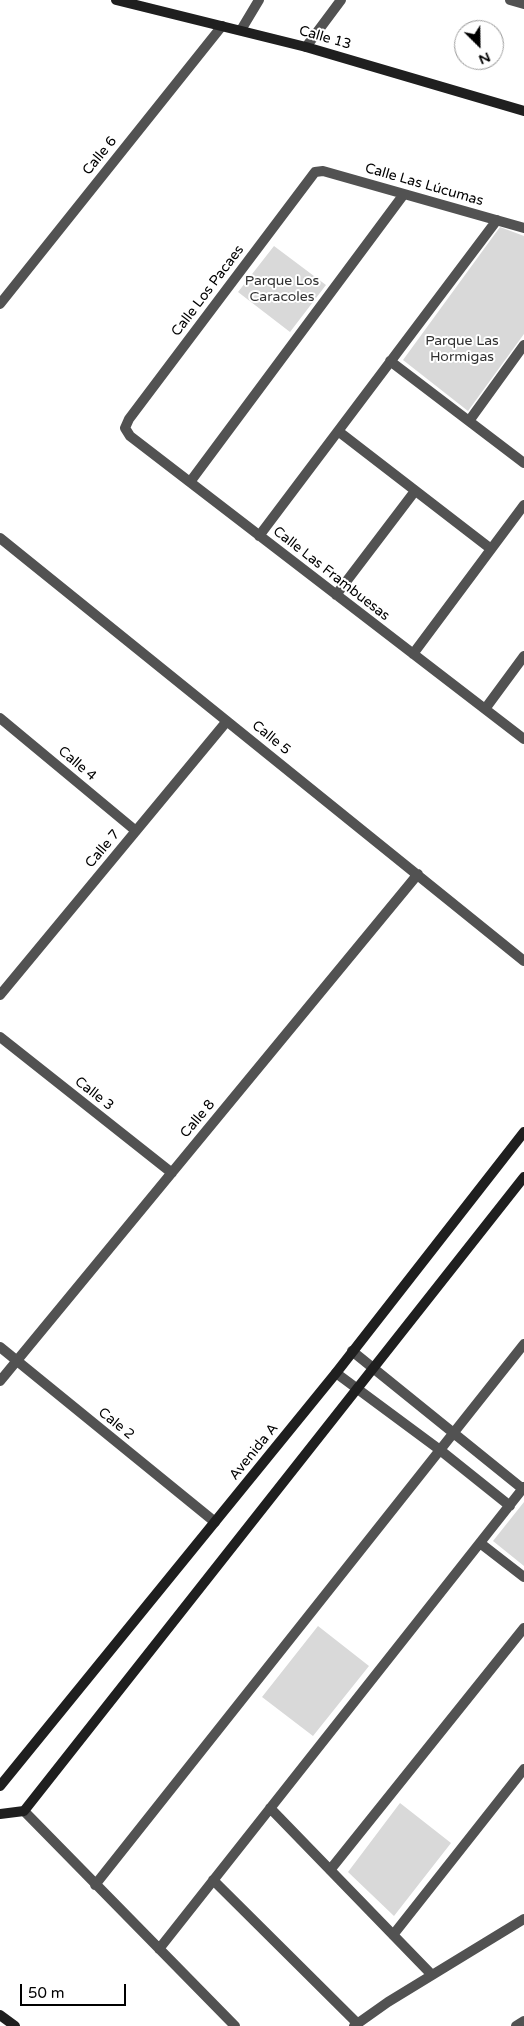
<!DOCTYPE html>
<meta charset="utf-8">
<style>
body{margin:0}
#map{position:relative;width:524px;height:2026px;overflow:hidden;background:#fff;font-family:"Varela Round",sans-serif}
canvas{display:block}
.north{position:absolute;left:454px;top:20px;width:50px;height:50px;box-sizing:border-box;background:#fff;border:1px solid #999;border-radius:50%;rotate:157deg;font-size:14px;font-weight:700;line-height:20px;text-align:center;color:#000}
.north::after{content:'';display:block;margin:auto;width:18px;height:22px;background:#000;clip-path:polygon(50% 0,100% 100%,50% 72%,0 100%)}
.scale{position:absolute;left:20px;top:1984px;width:106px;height:22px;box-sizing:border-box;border:2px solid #000;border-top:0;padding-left:6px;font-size:15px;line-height:18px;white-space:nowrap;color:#000;-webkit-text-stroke:4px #fff;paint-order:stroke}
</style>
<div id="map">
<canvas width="524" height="2026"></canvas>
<div class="north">N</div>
<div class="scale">50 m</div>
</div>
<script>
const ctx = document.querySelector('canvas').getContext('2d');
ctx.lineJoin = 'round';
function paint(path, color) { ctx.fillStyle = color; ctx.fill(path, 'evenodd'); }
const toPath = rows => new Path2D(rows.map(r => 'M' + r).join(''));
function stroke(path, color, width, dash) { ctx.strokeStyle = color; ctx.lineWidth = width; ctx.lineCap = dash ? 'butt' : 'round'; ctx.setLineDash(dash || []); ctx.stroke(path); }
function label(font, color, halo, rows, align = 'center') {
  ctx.font = font + ' "Varela Round",sans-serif'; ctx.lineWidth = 4; ctx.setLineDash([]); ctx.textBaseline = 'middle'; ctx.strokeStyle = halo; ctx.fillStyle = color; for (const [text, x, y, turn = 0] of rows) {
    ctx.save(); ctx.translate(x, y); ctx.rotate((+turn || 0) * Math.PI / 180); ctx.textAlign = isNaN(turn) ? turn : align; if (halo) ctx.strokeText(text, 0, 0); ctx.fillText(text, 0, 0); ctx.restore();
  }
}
paint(toPath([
 [500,227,524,236,524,334,468,411,403,360],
 [274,246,326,285,290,332,238,292],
 [524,1502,524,1566,493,1541],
 [318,1626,369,1666,313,1736,262,1697],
 [400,1803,451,1843,394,1916,348,1872]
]), '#d9d9d9');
stroke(toPath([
 [510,0,524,4],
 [241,30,259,0],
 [306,47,341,0],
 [524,228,323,171,315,172,129,419,125,428,130,436,524,739],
 [0,304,222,26],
 [390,361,524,463],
 [469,421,524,345],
 [338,431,491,549],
 [190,482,404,194],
 [259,536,497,220],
 [0,538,524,961],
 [336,595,415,491],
 [413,654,524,505],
 [485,709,524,656],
 [0,718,136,831],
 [0,995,227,721],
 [0,1037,172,1173],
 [0,1347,215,1522],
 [352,1351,523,1489],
 [336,1373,440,1450,510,1506],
 [0,1381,418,874],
 [480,1543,524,1577],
 [270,1808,432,1975],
 [24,1811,235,2026],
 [330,1870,524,1628],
 [213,1880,358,2024],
 [95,1885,524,1344],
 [393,1935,524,1769],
 [159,1949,524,1487],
 [354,2026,388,2002,524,1919],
 [516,2026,524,2021]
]), '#525252', 10);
stroke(toPath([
 [116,0,306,47,524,111],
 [0,1786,336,1373,524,1132],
 [0,1814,24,1811,524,1177],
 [0,2015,15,2026]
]), '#1f1f1f', 10);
label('14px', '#000', '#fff', [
 ["Calle 13",325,38,16],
 ["Calle 6",100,156,-51],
 ["Calle Las Lúcumas",424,185,16],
 ["Calle Los Pacaes",208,291,-53],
 ["Calle Las Frambuesas",331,574,38],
 ["Calle 5",271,738,39],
 ["Calle 4",77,764,40],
 ["Calle 7",103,849,-50],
 ["Calle 3",94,1094,38],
 ["Calle 8",198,1119,-50],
 ["Cale 2",116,1424,39],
 ["Avenida A",254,1452,-51]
]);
label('14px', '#303030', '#fff', [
 ["Parque Los",282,281],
 ["Caracoles",282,297],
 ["Parque Las",462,341],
 ["Hormigas",462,357]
]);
</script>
